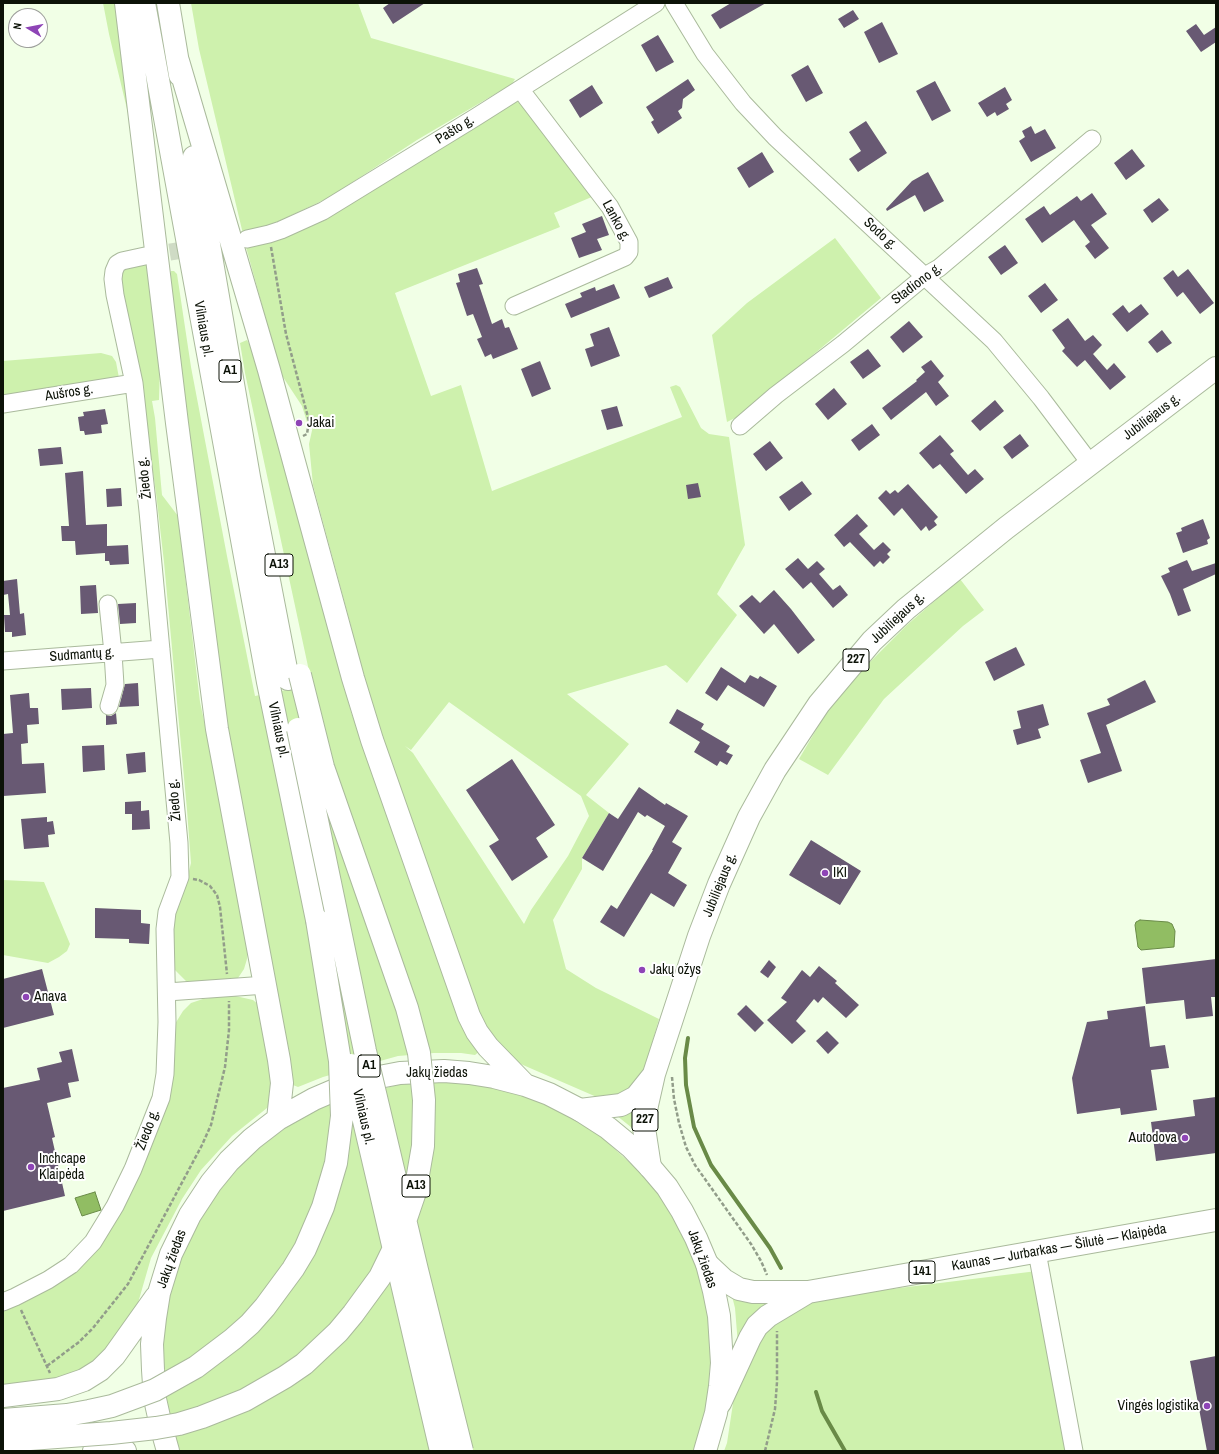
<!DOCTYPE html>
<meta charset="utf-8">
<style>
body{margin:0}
#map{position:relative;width:1219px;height:1454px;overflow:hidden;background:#f1ffe6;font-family:"Archivo Narrow",sans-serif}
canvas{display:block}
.frame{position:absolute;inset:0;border:4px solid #0c1207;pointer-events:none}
.north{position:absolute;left:8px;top:8px;width:40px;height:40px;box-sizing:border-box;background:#fff;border:1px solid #9ea09c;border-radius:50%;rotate:280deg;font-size:11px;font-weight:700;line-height:16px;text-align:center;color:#0c1207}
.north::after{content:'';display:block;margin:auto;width:14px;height:18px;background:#8e44b6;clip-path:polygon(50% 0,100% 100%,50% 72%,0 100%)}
</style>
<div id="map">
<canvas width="1219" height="1454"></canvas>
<div class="frame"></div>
<div class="north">N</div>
</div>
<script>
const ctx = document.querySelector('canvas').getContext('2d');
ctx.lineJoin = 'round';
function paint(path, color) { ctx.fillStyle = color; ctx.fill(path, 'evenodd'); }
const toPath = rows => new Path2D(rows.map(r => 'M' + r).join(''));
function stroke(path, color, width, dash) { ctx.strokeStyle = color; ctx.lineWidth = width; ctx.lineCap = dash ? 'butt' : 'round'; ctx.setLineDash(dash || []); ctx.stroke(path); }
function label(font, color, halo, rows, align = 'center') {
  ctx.font = font + ' "Archivo Narrow",sans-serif'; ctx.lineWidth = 4; ctx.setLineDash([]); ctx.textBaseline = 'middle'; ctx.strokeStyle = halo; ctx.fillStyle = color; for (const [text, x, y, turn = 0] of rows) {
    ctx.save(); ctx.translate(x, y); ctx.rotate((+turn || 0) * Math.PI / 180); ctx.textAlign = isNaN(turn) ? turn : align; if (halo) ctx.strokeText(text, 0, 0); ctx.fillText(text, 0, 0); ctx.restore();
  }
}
paint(toPath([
 [103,3,116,3,132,130,109,34],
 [191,3,358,3,371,38,515,79,512,84,417,140,330,197,256,232,243,234,199,49],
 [515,101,520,103,594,196,554,213,560,227,395,293,431,396,461,385,492,491,682,417,670,387,676,385,680,387,701,428,709,434,729,437,745,545,717,594,737,615,687,683,666,665,567,694,629,744,586,795,609,813,582,858,582,869,553,920,566,969,596,988,659,1019,642,1078,623,1096,599,1098,523,1065,504,1054,479,1022,348,635,352,630,313,485,309,444,313,426,310,416,307,422,302,406,281,374,246,247],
 [449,702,581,796,589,816,568,856,531,910,524,924,413,753,405,746,411,750],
 [835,238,881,298,741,415,727,422,712,335,747,303],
 [149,261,160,366,159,400,152,401,155,418,162,495,178,516,200,702,233,856,249,943,247,959,244,969,238,978,233,980,188,983,175,970,172,956,171,936,174,920,180,899,185,887,191,863,187,810,164,562,156,493,139,376,119,285,124,266],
 [171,271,174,271,177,274,191,367,227,556,255,696,312,685,245,373,240,343,247,340,252,349,300,520,351,712,389,815,480,1051,475,1055,461,1053,434,1053,398,1056,323,1077,298,1087,293,1085,291,1082,218,679,170,274],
 [101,353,112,356,116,362,119,378,3,397,3,361],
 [960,579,984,610,963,626,884,699,828,775,799,759,833,701,865,667,907,625],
 [3,880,44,882,70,944,67,951,59,957,48,963,3,955],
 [231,995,253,1000,260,1006,277,1096,267,1108,232,1136,201,1170,182,1199,151,1258,138,1303,128,1327,79,1377,3,1390,3,1311,14,1306,66,1279,91,1256,120,1212,151,1147,173,1078,175,1024,183,1011,191,1003,203,999],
 [454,1081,506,1090,540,1101,569,1115,597,1133,651,1182,691,1247,709,1297,711,1335,709,1395,696,1451,176,1451,166,1406,161,1355,167,1306,180,1261,206,1208,233,1174,249,1156,288,1126,321,1105,401,1084],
 [641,1100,637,1132,616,1115],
 [1037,1271,1070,1451,724,1451,727,1443,735,1390,752,1343,790,1308,835,1296],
 [731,1292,782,1298,738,1345,735,1308]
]), '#cef1ad');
const water = toPath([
 [1140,920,1168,922,1172,924,1175,931,1174,947,1141,950,1138,947,1135,925,1136,922,1140,920],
 [95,1192,101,1210,82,1216,75,1198,95,1192]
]);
paint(water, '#91bd63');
stroke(water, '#698a47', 1);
stroke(toPath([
 [688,1038,685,1058,686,1085,694,1127,711,1165,770,1248,781,1268],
 [816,1392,822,1411,845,1451]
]), '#698a47', 4);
paint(toPath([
 [390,3,425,3,393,24,383,8],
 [731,3,766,3,720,29,711,15],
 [853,10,859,19,844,28,838,19],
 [882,22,898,54,879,63,864,32],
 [1196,24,1204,35,1216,27,1216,42,1201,52,1186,31],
 [658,35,674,62,656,72,641,45],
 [808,65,823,93,806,102,791,75],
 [688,79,695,90,683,99,682,108,678,111,682,118,658,134,651,122,654,120,646,107],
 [935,81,951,111,932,121,916,91],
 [592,85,603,103,580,118,569,100],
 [1005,87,1012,100,1006,104,1009,109,997,116,995,112,987,117,978,103],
 [866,121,887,153,858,172,849,159,861,151,849,132],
 [1031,126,1035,134,1045,129,1056,148,1031,162,1019,141,1025,137,1022,131],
 [1132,149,1145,166,1126,180,1114,163],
 [762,152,774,172,749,188,737,168],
 [928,172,944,201,924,212,915,195,887,211,886,209,912,181],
 [1092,193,1107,214,1091,225,1109,248,1095,259,1085,246,1090,242,1074,220,1042,243,1025,219,1044,206,1050,215,1077,196,1081,201],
 [1159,198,1169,210,1152,223,1143,210],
 [602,216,609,235,597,239,602,250,579,258,571,238,586,232,582,224],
 [1005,245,1018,263,1001,275,988,257],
 [477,268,483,284,479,285,492,324,502,319,505,328,509,327,518,349,493,359,491,354,485,357,477,339,482,337,473,314,467,316,456,283,460,282,458,274],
 [1188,269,1214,303,1200,314,1183,292,1177,297,1163,278,1173,270,1178,277],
 [668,277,673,288,649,298,644,287],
 [1045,283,1058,300,1041,313,1028,296],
 [614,284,620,298,571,318,565,304,582,297,580,293,595,287,596,291],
 [1141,304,1149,314,1127,332,1112,314,1123,305,1129,313],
 [1068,318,1085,341,1093,335,1102,345,1093,354,1107,370,1114,363,1126,377,1110,390,1085,360,1077,367,1062,351,1065,348,1052,330],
 [909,321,923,337,903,353,890,337],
 [609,327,620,356,591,367,585,349,594,346,590,334],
 [1162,330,1172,343,1157,353,1148,342],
 [868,349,881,366,863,379,850,362],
 [931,360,944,376,938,382,949,396,936,406,926,392,891,420,882,408,917,381,916,380,925,372,921,367],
 [540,361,551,389,532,397,521,369],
 [834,388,847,404,828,420,815,404],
 [995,400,1004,411,980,431,971,421],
 [617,406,623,426,607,430,601,410],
 [105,409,108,424,101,425,102,433,85,435,84,431,80,431,78,417,84,416,83,412],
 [872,424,880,435,859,451,851,440],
 [1020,434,1029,446,1012,459,1003,447],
 [940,435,954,451,950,454,968,475,975,469,984,479,966,494,940,464,933,469,919,453],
 [770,441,783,458,766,471,753,454],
 [61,447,63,464,40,466,38,449],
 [83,471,86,525,107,524,107,546,128,545,129,564,110,565,109,561,105,561,105,553,76,555,75,541,62,541,61,526,69,526,65,473],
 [802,481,812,494,789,511,779,497],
 [698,483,701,497,688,499,686,485],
 [908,484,938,517,934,521,937,525,929,531,926,526,921,531,902,508,894,516,878,498,886,490,890,494,895,490,898,493],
 [121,488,122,506,107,507,106,489],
 [857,514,868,526,859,534,874,550,883,542,891,550,887,554,890,557,883,564,880,561,874,567,850,542,844,547,834,535],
 [1203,519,1210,538,1207,540,1208,544,1183,553,1176,533,1182,531,1181,528],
 [798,558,808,569,817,561,825,569,819,574,833,590,840,585,848,595,833,608,811,582,803,589,785,569],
 [1187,560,1192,571,1216,563,1216,574,1183,589,1191,611,1178,616,1170,594,1161,576,1170,572,1168,568],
 [17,579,20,614,24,613,26,635,12,637,12,632,5,632,4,615,10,615,8,594,3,595,3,581],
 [96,585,98,613,81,614,80,586],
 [774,590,791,609,815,640,798,654,774,624,764,634,739,606,752,595,760,603],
 [136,603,136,623,120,624,118,604],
 [1016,647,1025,665,994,681,985,662],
 [721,667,745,683,750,675,758,679,760,676,777,686,764,707,728,685,717,701,705,693],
 [1145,680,1156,702,1106,725,1122,771,1088,783,1080,760,1101,753,1087,713,1110,705,1107,699],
 [138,683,139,706,119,707,125,684],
 [91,688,92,708,62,710,61,689],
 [29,693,30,708,38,708,39,724,27,725,28,743,21,744,22,764,44,763,46,793,3,796,3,734,13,733,10,695],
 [1043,704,1049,725,1038,729,1041,738,1017,745,1013,730,1021,728,1017,711],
 [677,709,704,724,701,729,730,746,726,752,733,755,727,765,720,761,717,766,694,752,700,742,669,723],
 [116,713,117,724,106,725,106,715,111,716],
 [104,745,105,770,83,772,82,746],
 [145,752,146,772,128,774,126,754],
 [512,759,555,825,536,838,548,857,512,881,489,846,499,840,466,790],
 [639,787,665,805,666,803,688,816,672,842,682,848,668,873,687,885,674,907,651,893,624,937,600,922,611,905,617,909,653,850,652,850,665,826,647,815,645,817,638,812,603,871,582,858,609,813,618,819],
 [141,801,141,811,149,810,150,829,132,830,132,814,125,814,125,802],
 [47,817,47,822,53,821,55,834,48,835,49,847,24,849,21,819],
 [811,840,861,871,840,905,789,875],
 [95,908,141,910,141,923,150,924,149,944,129,943,129,939,95,938],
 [1216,959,1216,997,1211,997,1213,1016,1186,1019,1184,1000,1146,1004,1142,968],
 [769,960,776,967,768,978,760,972],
 [819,966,837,981,835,983,859,1005,846,1018,823,997,818,1003,814,999,796,1021,806,1031,792,1044,767,1020,787,1002,781,998,802,970,810,977],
 [42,969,54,1015,3,1028,3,979],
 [746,1005,764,1023,755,1032,737,1014],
 [1145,1006,1150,1047,1165,1045,1169,1068,1151,1070,1157,1110,1121,1115,1120,1108,1077,1114,1072,1078,1087,1022,1108,1019,1107,1011],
 [827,1031,839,1043,828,1054,816,1041],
 [72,1049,79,1081,68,1083,71,1097,47,1103,55,1137,52,1138,65,1196,3,1211,3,1088,40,1080,37,1068,62,1062,59,1052],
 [1216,1097,1216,1153,1156,1161,1151,1122,1195,1116,1193,1100],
 [1216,1356,1216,1451,1207,1451,1190,1361]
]), '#685973');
stroke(toPath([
 [145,256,201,247]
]), '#cfdbc5', 17, [17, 8]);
const minor = toPath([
 [674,3,705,54,743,103,775,137,994,341,1041,398,1090,463],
 [247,239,269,234,281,230,323,211,476,117,656,3],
 [514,306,625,257,629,252,629,242,610,207,520,89],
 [3,404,134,383],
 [740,426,776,395,843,344,925,276,939,268,1092,139],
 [108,604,113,653,115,685,109,706],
 [3,661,161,649],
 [167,992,266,985],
 [1037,1252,1074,1451],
 [3,1302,15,1297,48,1280,71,1265,93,1242,115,1206,133,1169,161,1098,165,1074,167,1022,165,929,167,912,180,877,179,843,148,511,134,383,115,295,113,279,114,271,117,264,122,261,145,256]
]);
const major = toPath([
 [580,1110,621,1105,636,1097,652,1077],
 [650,1167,644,1128,647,1105,654,1074,699,936,719,884,749,817,775,770,819,704,872,641,906,609,1006,528,1216,368],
 [707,1264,724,1280,739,1289,753,1292,808,1292,1216,1220],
 [720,1403,750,1338,757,1326,768,1316,808,1292]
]);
const highway = toPath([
 [126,3,177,423,217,729,279,1060,282,1083,278,1119],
 [144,3,268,682,317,920],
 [168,3,180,75],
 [178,61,269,370,353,678,372,740,469,1016,477,1032,488,1047,525,1085],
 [194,157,249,477,288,679],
 [3,1396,58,1389,84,1380,100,1370,114,1356,156,1297],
 [94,1451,125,1451],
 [168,1451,161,1426,155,1399,153,1370,152,1344,155,1318,159,1293,171,1254,190,1215,211,1183,229,1161,252,1139,278,1119,314,1099,342,1087,374,1078,400,1073,444,1071,469,1073,494,1077,525,1085,549,1094,580,1110,608,1128,631,1147,650,1167,667,1187,682,1211,696,1238,707,1264,714,1291,719,1316,722,1363,720,1386,716,1413,705,1451]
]);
stroke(minor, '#aaba9c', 19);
stroke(major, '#aaba9c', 24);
stroke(highway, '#aaba9c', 24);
stroke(toPath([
 [271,247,286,334,309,421,307,434,303,436],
 [193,879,199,880,210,886,217,895,220,907,227,974],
 [672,1077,674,1099,679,1123,686,1147,695,1165,751,1244,761,1261,767,1275],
 [21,1310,50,1373],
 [47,1366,79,1342,93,1328,128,1284,202,1145,211,1125,225,1067,229,1030,229,1001],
 [765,1451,775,1409,777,1382,777,1331]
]), '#929d8a', 2.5, [4, 2]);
stroke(minor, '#fff', 17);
stroke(major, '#fff', 22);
stroke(highway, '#fff', 22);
const highwayBridge = toPath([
 [298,729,365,1051,417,1270,462,1451],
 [351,1065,441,1451],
 [3,1420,67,1415,89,1411,112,1406,155,1390,196,1367,233,1339,250,1324,265,1307,293,1269,305,1249,323,1207,336,1163,342,1116,340,1061,317,920],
 [3,1441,111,1433,156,1428,179,1424,202,1417,245,1400,285,1377,304,1364,338,1332,353,1314,380,1277,400,1236,415,1192,423,1146,424,1100,419,1053,407,1008,323,767,300,675]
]);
stroke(highwayBridge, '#aaba9c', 24, []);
stroke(highwayBridge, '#fff', 22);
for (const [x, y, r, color] of [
 [299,423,4,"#8e44b6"],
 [825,873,4,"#8e44b6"],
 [642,970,4,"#8e44b6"],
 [26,997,4,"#8e44b6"],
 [1185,1138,4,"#8e44b6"],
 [31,1167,4,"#8e44b6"],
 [1207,1406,4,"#8e44b6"]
]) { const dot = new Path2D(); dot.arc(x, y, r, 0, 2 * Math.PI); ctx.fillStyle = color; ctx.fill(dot); stroke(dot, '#fff', 1.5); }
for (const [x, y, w] of [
 [230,371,22],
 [279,565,28],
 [856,660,26],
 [369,1066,22],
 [645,1120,26],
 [416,1186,28],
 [922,1272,26]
]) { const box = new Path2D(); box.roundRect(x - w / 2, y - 11, w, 22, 3); ctx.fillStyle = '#fff'; ctx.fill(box); stroke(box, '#0c1207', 1); }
label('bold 13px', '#0c1207', null, [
 ["A1",230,371],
 ["A13",279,565],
 ["227",856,660],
 ["A1",369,1066],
 ["227",645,1120],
 ["A13",416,1186],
 ["141",922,1272]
]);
label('14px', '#0c1207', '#fff', [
 ["Pašto g.",455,130,-32],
 ["Lanko g.",616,221,62],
 ["Sodo g.",880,234,43],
 ["Stadiono g.",917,284,-37],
 ["Vilniaus pl.",203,329,80],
 ["Aušros g.",69,393,-9],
 ["Jubiliejaus g.",1152,417,-37],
 ["Žiedo g.",145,478,-96],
 ["Jubiliejaus g.",898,618,-43],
 ["Sudmantų g.",82,655,-4],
 ["Vilniaus pl.",278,730,78],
 ["Žiedo g.",175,800,-95],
 ["Jubiliejaus g.",720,885,-68],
 ["Jakų žiedas",437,1073],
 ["Vilniaus pl.",363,1117,77],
 ["Žiedo g.",148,1130,-69],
 ["Kaunas — Jurbarkas — Šilutė — Klaipėda",1059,1248,-10],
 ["Jakų žiedas",172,1259,-70],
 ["Jakų žiedas",702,1259,70]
]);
label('14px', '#0c1207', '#fff', [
 ["Jakai",307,423],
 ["IKI",833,873],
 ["Jakų ožys",650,970],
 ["Anava",34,997],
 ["Autodova",1177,1138,"right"],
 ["Inchcape",39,1159],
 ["Klaipėda",39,1175],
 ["Vingės logistika",1199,1406,"right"]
], 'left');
</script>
